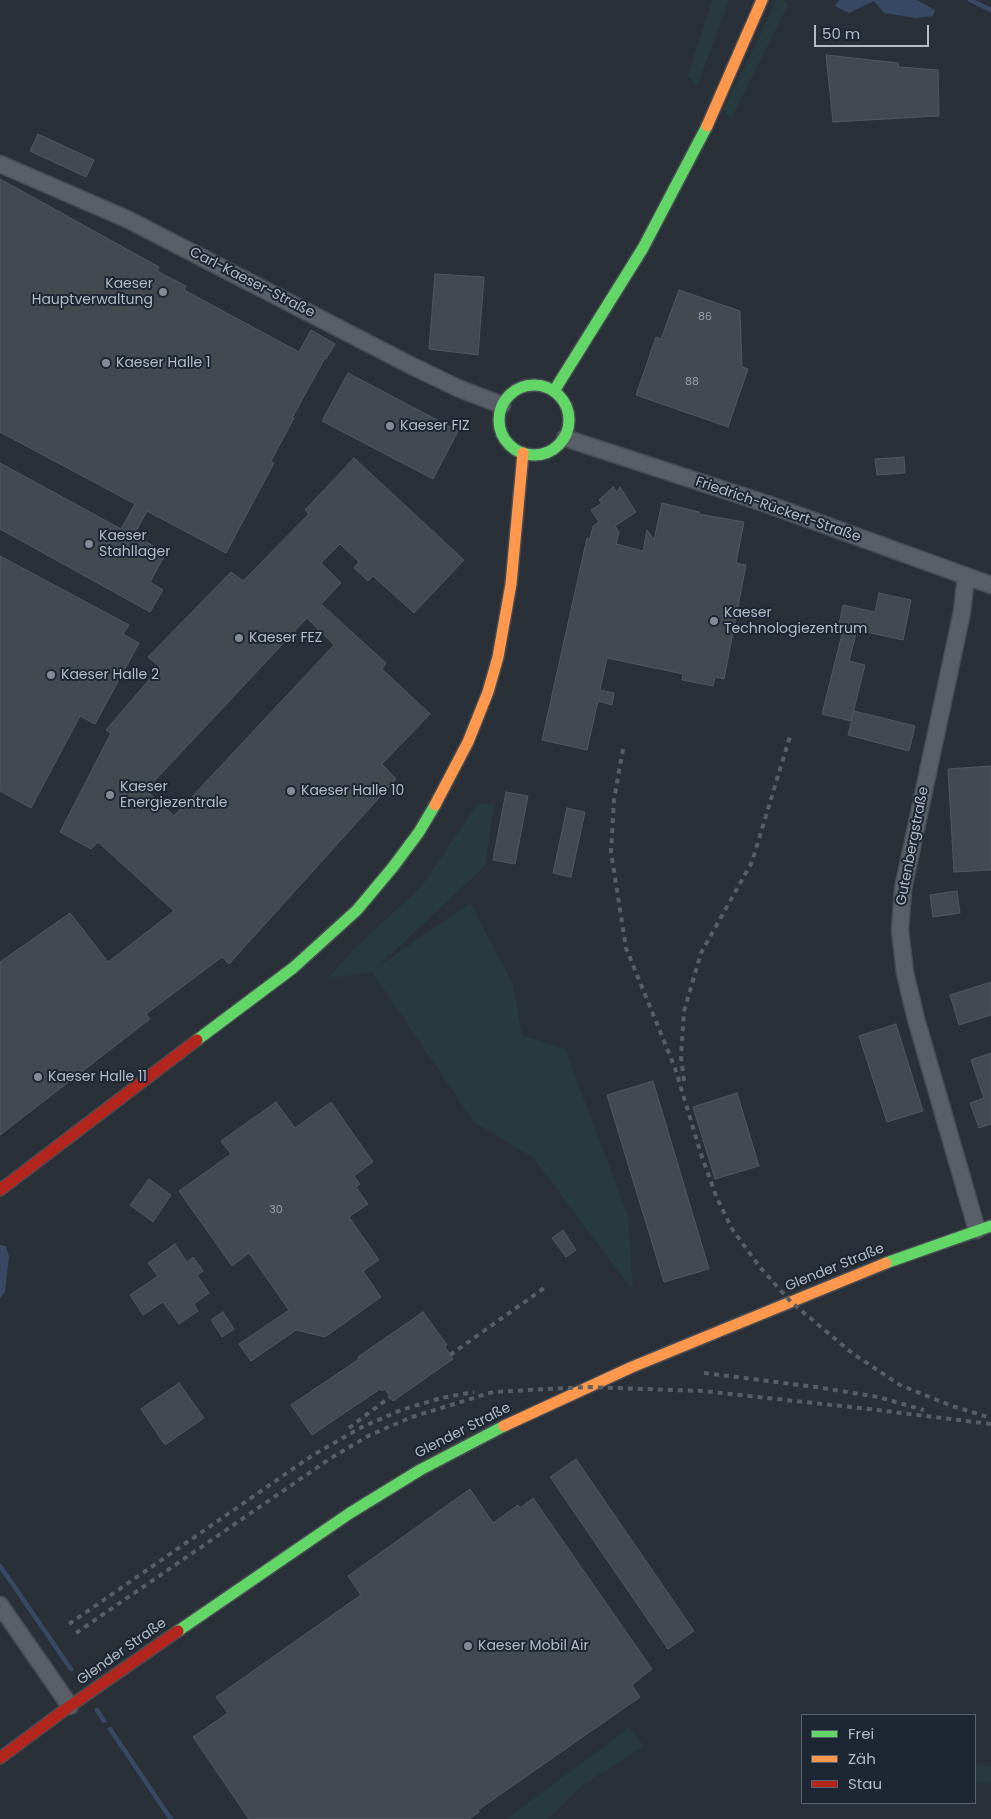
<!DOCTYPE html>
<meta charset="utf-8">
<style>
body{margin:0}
#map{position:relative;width:991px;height:1819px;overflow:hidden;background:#2a3038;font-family:Poppins,sans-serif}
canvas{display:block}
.legend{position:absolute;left:801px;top:1714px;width:175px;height:90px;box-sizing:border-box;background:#1d2633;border:1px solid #59626f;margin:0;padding:6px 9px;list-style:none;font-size:15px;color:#b4bcc9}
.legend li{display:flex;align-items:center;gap:10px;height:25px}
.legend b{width:25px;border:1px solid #59626f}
.scale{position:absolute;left:814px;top:25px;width:115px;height:22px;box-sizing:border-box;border:2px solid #b4bcc9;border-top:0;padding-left:6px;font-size:15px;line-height:18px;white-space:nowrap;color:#b4bcc9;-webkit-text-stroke:4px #1d2633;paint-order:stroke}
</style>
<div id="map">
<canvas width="991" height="1819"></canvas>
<ul class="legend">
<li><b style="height:6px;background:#63d668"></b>Frei</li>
<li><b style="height:6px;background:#ff974d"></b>Zäh</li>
<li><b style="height:6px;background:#b3261e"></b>Stau</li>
</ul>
<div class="scale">50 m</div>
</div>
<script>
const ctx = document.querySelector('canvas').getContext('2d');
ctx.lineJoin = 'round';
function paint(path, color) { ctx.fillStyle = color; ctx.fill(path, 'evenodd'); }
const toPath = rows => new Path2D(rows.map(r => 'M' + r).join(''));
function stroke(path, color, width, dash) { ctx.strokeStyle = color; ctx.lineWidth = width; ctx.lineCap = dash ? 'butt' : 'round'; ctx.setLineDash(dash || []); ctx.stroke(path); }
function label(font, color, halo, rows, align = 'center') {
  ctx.font = font + ' Poppins,sans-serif'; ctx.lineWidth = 4; ctx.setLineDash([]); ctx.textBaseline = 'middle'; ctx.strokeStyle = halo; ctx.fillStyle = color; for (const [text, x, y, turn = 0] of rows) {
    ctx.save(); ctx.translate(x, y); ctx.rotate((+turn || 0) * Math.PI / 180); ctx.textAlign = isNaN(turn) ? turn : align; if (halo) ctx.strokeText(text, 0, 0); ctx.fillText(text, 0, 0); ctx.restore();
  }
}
paint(toPath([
 [712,0,729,0,697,87,688,76],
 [777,0,783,0,789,3,731,119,723,110],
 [478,803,494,805,485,866,376,968,470,903,513,984,522,1035,565,1049,628,1216,633,1291,534,1158,474,1122,372,972,327,979,357,946,421,887],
 [629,1728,644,1746,580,1787,548,1819,507,1819],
 [975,1765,991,1766,991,1784,975,1782]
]), '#273a3e');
paint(toPath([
 [839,0,917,0,935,10,933,16,916,18,884,13,874,1,849,13,835,6],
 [0,1245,6,1246,9,1256,5,1292,0,1298]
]), '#384963');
stroke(toPath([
 [970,0,991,10],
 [0,1566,71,1669],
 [97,1710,104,1721],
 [110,1729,171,1819]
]), '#384963', 4.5);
const building = toPath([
 [826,55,898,63,899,67,938,70,939,116,833,122,826,55],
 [38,134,94,160,86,177,30,151,38,134],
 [0,179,159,267,157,271,186,286,184,290,299,352,311,330,335,344,326,359,325,358,292,418,294,418,271,461,274,463,226,553,147,511,134,535,166,553,150,582,163,590,150,612,0,529,0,463,121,529,135,504,0,432,0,179],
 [435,274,484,277,478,355,429,349,435,274],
 [679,290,740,311,742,367,748,369,728,427,636,395,656,337,661,339,679,290],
 [348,373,458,431,433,479,322,421,348,373],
 [904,457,905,473,877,475,875,459,904,457],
 [354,458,464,560,414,613,373,576,368,581,354,568,359,562,340,544,321,563,341,583,321,604,386,663,382,669,430,714,382,764,396,779,229,964,222,957,146,1014,150,1019,0,1135,0,962,70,913,108,962,174,911,98,842,91,849,60,832,111,733,106,730,160,667,148,657,231,572,243,581,309,514,305,510,354,458],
 [307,618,334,645,174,816,146,790,307,618],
 [613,487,617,492,620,487,636,512,615,526,619,532,616,544,643,551,647,530,654,540,662,503,699,512,699,514,744,522,736,563,746,565,724,679,715,677,713,686,682,680,683,674,607,658,600,690,614,693,612,705,598,701,587,750,542,740,587,538,590,539,593,526,599,522,591,510,602,503,599,500,613,487],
 [0,556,129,625,123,634,139,643,95,724,80,716,31,808,0,791,0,556],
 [879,593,911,600,903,640,857,630,849,661,865,665,851,721,822,714,843,630,838,629,843,605,875,612,879,593],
 [854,711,915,726,909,751,848,735,854,711],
 [991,766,991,870,954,872,948,769,991,766],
 [506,792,528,796,515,864,493,860,506,792],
 [567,808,585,812,571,877,553,873,567,808],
 [957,891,960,913,933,917,930,895,957,891],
 [991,982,991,1015,959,1025,950,995,991,982],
 [896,1024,923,1111,887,1122,859,1036,896,1024],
 [991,1053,991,1124,979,1128,970,1103,984,1098,971,1060,991,1053],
 [653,1081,709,1269,664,1282,607,1095,653,1081],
 [737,1093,759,1166,715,1179,693,1107,737,1093],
 [276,1102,295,1128,331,1102,373,1162,354,1176,360,1184,356,1187,368,1204,349,1217,379,1260,363,1271,381,1297,325,1337,296,1330,251,1361,239,1344,289,1310,249,1253,232,1266,179,1191,231,1154,221,1141,276,1102],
 [149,1179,171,1195,153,1222,130,1205,149,1179],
 [563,1230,576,1250,566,1257,552,1238,563,1230],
 [175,1244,187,1262,193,1257,203,1271,197,1275,209,1293,194,1304,198,1311,179,1324,163,1302,143,1315,130,1295,158,1276,148,1263,175,1244],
 [223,1312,234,1329,222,1337,211,1320,223,1312],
 [423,1312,447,1345,445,1347,453,1359,393,1401,385,1389,382,1391,380,1389,312,1435,291,1405,359,1359,358,1357,368,1350,423,1312],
 [179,1383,204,1418,165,1445,141,1409,179,1383],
 [576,1459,694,1631,668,1649,550,1477,576,1459],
 [470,1489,493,1523,518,1505,520,1508,533,1498,652,1669,632,1685,640,1697,478,1810,479,1812,469,1819,249,1819,193,1737,228,1713,216,1697,361,1595,348,1576,470,1489]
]);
paint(building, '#444950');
stroke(building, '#52575f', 1);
const street = toPath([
 [0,164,127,219,412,366,460,389,502,405],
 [565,438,767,504,991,585],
 [966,576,962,612,903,889,900,930,905,973,916,1019,977,1230],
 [0,1605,70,1706]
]);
const fast = toPath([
 '499 420a35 35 0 1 1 70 0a35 35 0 1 1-70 0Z',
 [554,391,643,248,707,126],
 [197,1040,293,968,357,910,393,867,419,832,435,805],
 [886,1263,991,1226],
 [178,1631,350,1513,420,1470,504,1426]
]);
const slow = toPath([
 [707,126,762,0],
 [435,805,468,742,488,692,498,657,511,584,523,453],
 [504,1426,632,1367,886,1263]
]);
const jam = toPath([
 [0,1190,197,1040],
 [0,1758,70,1706,178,1631]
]);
stroke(street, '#484c53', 19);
stroke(fast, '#484c53', 14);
stroke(slow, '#484c53', 14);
stroke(jam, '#484c53', 14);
stroke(street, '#5a5e66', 16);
stroke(fast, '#63d668', 11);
stroke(slow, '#ff974d', 11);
stroke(jam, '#b3261e', 11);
stroke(toPath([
 [623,749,614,800,611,852,626,948,675,1068,701,1154,716,1196,732,1229,759,1266,791,1302,852,1353,900,1385,952,1406,991,1418],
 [684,1081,681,1057,684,1011,701,953,752,862,791,733],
 [450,1355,547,1286],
 [704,1373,816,1387,878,1397,924,1410],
 [349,1428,390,1397],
 [69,1624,313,1455,362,1427,401,1410,441,1398,474,1392],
 [76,1633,331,1458,370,1435,412,1417,493,1392,586,1387,703,1391,869,1409,991,1424]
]), '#595d64', 4, [5, 5]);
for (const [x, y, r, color] of [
 [163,292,5,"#848b96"],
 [106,363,5,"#848b96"],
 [390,426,5,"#848b96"],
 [89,544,5,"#848b96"],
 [714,621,5,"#848b96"],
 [239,638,5,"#848b96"],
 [51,675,5,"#848b96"],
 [291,791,5,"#848b96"],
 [110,795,5,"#848b96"],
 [38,1077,5,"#848b96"],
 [468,1646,5,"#848b96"]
]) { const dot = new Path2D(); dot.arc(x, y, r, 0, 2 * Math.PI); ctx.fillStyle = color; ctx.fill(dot); stroke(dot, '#1d2633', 2); }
label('11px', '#989fab', null, [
 ["86",705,317],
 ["88",692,382],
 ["30",276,1210]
]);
label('14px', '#b4bcc9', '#1d2633', [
 ["Carl-Kaeser-Straße",252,283,27],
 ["Friedrich-Rückert-Straße",778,510,19],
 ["Gutenbergstraße",913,846,-79],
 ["Glender Straße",835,1268,-22],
 ["Glender Straße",463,1431,-27],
 ["Glender Straße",122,1652,-35]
]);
label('14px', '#b4bcc9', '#1d2633', [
 ["Kaeser",153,284,"right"],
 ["Hauptverwaltung",153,300,"right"],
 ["Kaeser Halle 1",116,363],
 ["Kaeser FIZ",400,426],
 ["Kaeser",99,536],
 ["Stahllager",99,552],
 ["Kaeser",724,613],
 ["Technologiezentrum",724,629],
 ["Kaeser FEZ",249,638],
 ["Kaeser Halle 2",61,675],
 ["Kaeser",120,787],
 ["Energiezentrale",120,803],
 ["Kaeser Halle 10",301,791],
 ["Kaeser Halle 11",48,1077],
 ["Kaeser Mobil Air",478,1646]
], 'left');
</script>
